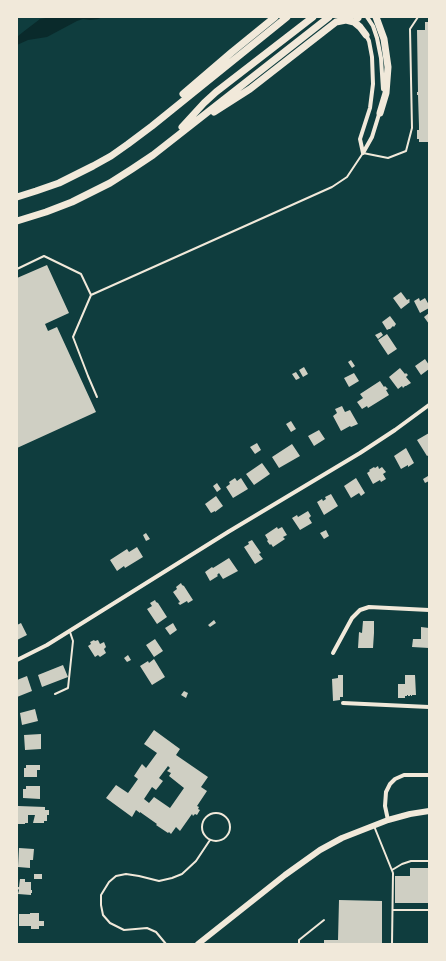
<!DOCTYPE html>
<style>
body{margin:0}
#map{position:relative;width:446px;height:961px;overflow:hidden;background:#0f3d3e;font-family:"Titillium Web",sans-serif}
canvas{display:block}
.frame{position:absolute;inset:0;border:18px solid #f1e9da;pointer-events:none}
</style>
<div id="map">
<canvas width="446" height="961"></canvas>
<div class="frame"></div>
</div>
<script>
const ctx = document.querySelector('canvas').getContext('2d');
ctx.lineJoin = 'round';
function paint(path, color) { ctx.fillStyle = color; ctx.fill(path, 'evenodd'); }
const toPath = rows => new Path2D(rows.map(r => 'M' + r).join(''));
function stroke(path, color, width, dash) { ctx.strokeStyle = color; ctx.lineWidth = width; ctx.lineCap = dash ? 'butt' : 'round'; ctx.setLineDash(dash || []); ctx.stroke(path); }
paint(toPath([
 [51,17,103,17,98,19,90,20,83,19,77,21,47,37,28,40,17,45,17,37,23,32,40,19]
]), '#0a2a2b');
paint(toPath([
 [425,22,429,22,429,142,419,142,419,139,417,139,417,130,419,130,419,126,418,95,417,95,417,92,418,92,417,30,425,30],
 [47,265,69,313,45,324,48,331,57,327,96,412,17,448,17,278],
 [401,292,407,300,409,299,410,300,409,301,410,302,401,309,393,298],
 [419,298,420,301,425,298,429,305,429,308,420,313,414,301],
 [429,313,429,324,424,317],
 [390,316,396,324,394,327,393,326,390,329,389,329,387,330,382,322],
 [381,332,383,335,378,339,375,335],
 [387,334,397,349,388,355,378,340],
 [425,359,429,365,429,369,421,375,415,366],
 [351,360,355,366,352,368,348,362],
 [304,367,308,374,303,377,299,370],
 [400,368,405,374,406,373,408,375,406,377,411,383,406,386,405,386,403,388,402,386,398,389,389,377],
 [296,372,300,378,296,380,292,374],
 [354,373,359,381,349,387,344,378],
 [380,381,384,387,385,386,388,389,386,390,389,395,368,408,367,406,362,409,357,402,363,398,360,394],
 [342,406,345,412,350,410,358,424,351,427,350,426,341,431,333,416,337,413,335,409],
 [291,421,296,429,291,432,286,424],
 [319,430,325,439,314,446,308,436],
 [429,433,429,455,427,456,417,440],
 [257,443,261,450,255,454,250,447],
 [292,444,300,456,279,468,272,457],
 [406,448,414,463,408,467,408,465,401,469,394,456],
 [262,463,270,474,254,485,246,474],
 [378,466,379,469,382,467,386,472,383,474,386,479,381,482,380,480,373,484,367,473,370,471,369,470,374,467,375,468],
 [428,476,429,481,425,483,423,479],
 [235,478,237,481,241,478,248,489,233,498,226,487,230,484,229,482],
 [356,478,365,493,361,496,359,493,351,498,344,486],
 [217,483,221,489,217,492,213,486],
 [331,494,338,506,324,515,317,502,322,499,323,501,326,499,325,497],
 [216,496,223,506,215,512,215,511,211,513,205,504],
 [308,511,311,516,309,518,312,523,300,530,292,518,297,515,298,517],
 [277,527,278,529,282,527,287,535,283,537,285,539,273,547,271,544,270,545,267,541,268,540,265,535],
 [326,530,329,536,324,539,320,533],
 [146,533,150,539,146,541,143,535],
 [252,540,261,553,259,554,263,559,255,564,244,547,249,544,248,542],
 [137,547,143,557,125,568,124,566,117,571,110,560,127,549,129,552],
 [229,558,238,571,223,579,219,573,217,575,218,576,210,581,205,572,212,567,213,568],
 [181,583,182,585,184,586,193,600,188,603,187,601,180,605,178,603,180,602,173,592,177,589,176,587],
 [155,600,156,602,158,603,167,617,157,624,147,609,152,606,150,603],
 [214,620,216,623,210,627,208,625],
 [363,621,374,621,374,633,373,648,358,648,359,632,362,633],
 [21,623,27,635,17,640,17,625],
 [173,623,177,630,170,635,165,628],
 [421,627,429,628,429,648,412,647,413,639,421,639],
 [155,639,163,651,154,657,146,645],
 [94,640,95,641,98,640,100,644,104,642,106,647,104,649,106,653,100,657,98,655,95,657,88,646,91,644,90,642],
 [128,655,131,660,127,662,124,658],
 [154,659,165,677,152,685,140,666,148,661,149,663],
 [63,665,68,677,42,687,38,675],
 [338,675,343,675,343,697,340,697,340,700,333,701,332,679,338,678],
 [405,675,415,675,416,695,412,695,412,696,411,696,411,695,410,695,410,696,408,696,408,695,407,695,407,696,405,696,405,698,398,698,398,684,405,684],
 [27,676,32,691,17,697,17,680],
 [184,691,188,693,186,698,181,695],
 [35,709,38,721,22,725,20,713],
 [154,730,180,749,176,755,208,777,201,787,207,791,197,806,199,807,198,809,200,810,197,815,195,814,193,816,192,814,180,831,176,827,171,834,169,832,168,833,156,825,157,824,140,812,140,813,136,810,132,817,106,798,116,785,128,793,138,779,134,776,142,764,146,768,157,753,144,744],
 [168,766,170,768,167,771,171,773,169,776,184,788,170,808,154,797,149,803,144,799,152,787,156,790,163,781,159,778],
 [41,734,41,749,25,750,24,735],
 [26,765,40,765,40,770,37,770,37,777,24,777,24,768,26,768],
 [26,786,40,786,40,799,23,798,23,789,26,789],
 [18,806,45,807,45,810,49,810,49,815,47,815,47,821,44,821,44,823,37,823,37,822,37,823,33,823,35,815,28,815,28,823,25,823,25,824,18,824,18,823,17,822],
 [19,848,34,849,33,860,30,860,30,868,18,867],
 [410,868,429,868,429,903,395,903,395,876,410,876],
 [34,874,42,874,42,879,34,879],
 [20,879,25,879,25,882,31,882,31,890,32,890,32,893,31,893,31,895,18,894,19,890,18,889,18,887,19,887],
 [339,900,382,901,382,944,324,944,324,940,338,940],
 [30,913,39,913,39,921,44,921,44,926,39,926,39,929,31,929,31,926,19,926,19,914,30,914]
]), '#cfcfc3');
stroke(toPath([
 [17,269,44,256,81,274,91,295],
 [97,397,88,376,73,337,91,295,332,187,347,177,363,153,388,158,406,151,412,128,410,29,418,17],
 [55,694,68,688,73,641,70,632],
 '202 827a14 14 0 1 1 28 0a14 14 0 1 1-28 0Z',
 [374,826,393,873,392,944],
 [392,870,402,864,411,861,429,861],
 [393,910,429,910],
 [166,944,156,932,147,928,124,930,110,923,103,915,101,905,101,895,109,882,116,876,126,874,139,876,159,881,172,878,182,874,196,861,210,840],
 [299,944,299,940,324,920]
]), '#f1e9da', 2);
stroke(toPath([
 [367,17,373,26,377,38,381,58,383,89],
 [363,153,372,137,380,111],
 [363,153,360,139,370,108,373,84,372,57,369,41,366,35],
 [333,653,352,618,360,610,369,607,429,610],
 [17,660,47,645,228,532,360,453,395,430,429,405],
 [343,703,429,707],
 [388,820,385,806,386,792,390,784,395,779,404,775,429,775]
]), '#f1e9da', 4);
stroke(toPath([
 [198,944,285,875,320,850,342,838,388,820,410,814,429,811]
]), '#f1e9da', 6);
stroke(toPath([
 [357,17,358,18],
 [376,17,384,39,388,67,386,93,380,113],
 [183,94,232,52,275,17],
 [214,112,250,89,336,22,346,20,354,22,360,27,366,35],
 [182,127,204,103,216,92,313,17],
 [17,197,36,191,59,183,93,166,111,156,128,144,152,126,287,17],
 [17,221,46,212,72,202,110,183,132,169,153,155,329,17]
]), '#f1e9da', 7);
</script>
